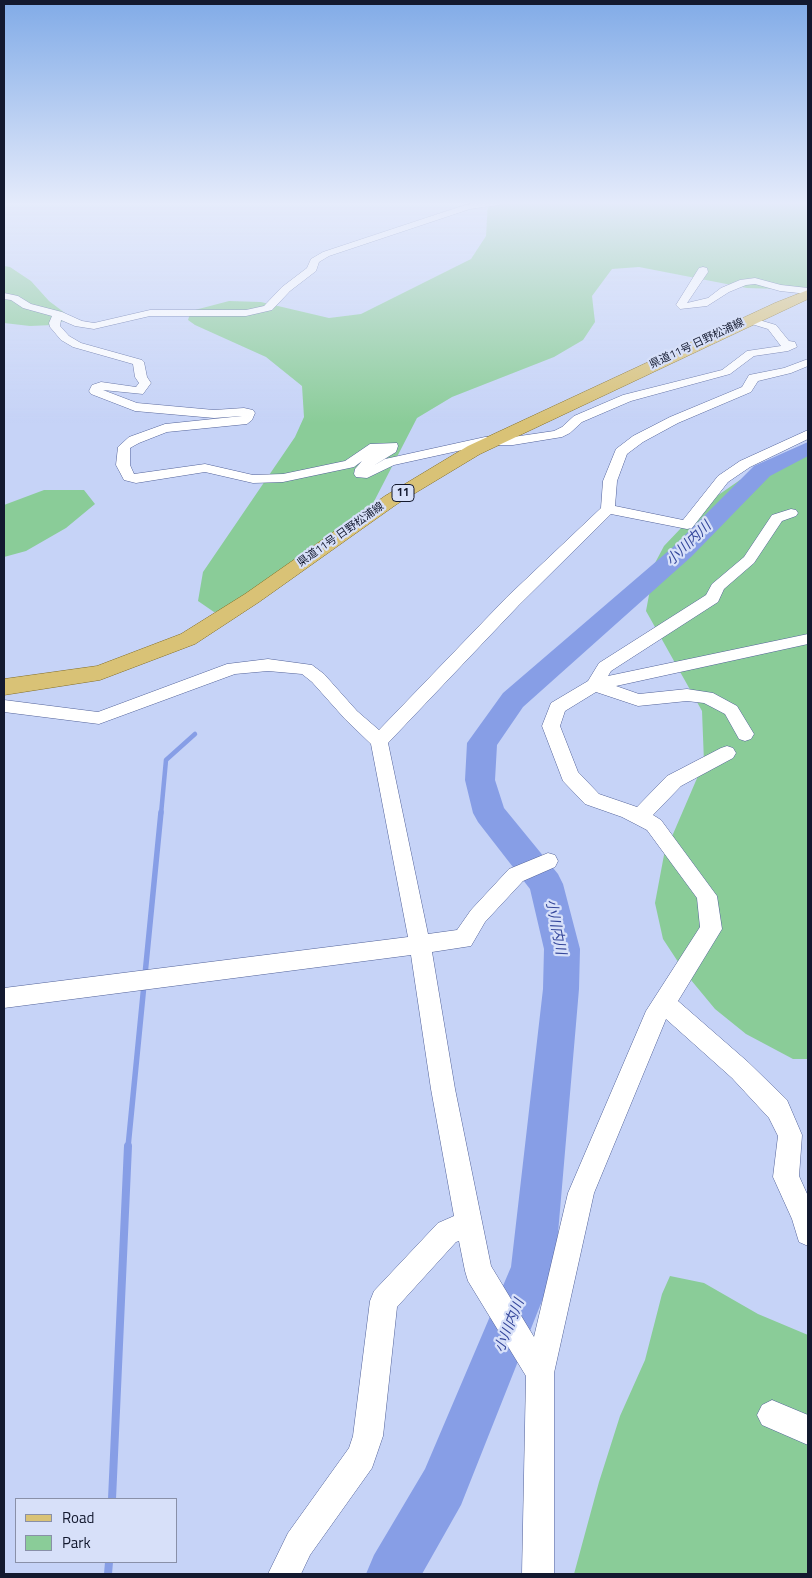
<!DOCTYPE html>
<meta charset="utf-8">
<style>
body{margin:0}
#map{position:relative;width:812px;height:1578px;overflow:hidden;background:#c6d3f7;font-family:"Titillium Web",sans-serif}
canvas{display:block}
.frame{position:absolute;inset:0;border:5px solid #13192f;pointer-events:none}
.legend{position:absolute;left:15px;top:1498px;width:162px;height:65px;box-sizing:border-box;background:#d7e0f9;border:1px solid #8990a8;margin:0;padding:6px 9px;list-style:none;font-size:15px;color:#13192f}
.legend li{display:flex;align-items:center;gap:10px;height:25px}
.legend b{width:25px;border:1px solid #8990a8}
</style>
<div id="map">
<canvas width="812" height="1578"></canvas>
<div class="frame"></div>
<ul class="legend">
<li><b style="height:6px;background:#d9c276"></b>Road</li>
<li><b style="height:14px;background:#8acc98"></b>Park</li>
</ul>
</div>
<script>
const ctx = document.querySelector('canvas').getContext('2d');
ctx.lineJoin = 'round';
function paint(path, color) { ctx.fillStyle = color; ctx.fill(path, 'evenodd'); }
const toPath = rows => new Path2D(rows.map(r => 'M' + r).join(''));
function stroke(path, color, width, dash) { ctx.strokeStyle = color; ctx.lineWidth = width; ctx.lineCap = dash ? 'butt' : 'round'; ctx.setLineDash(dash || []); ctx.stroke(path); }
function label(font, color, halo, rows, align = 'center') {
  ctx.font = font + ' "Titillium Web","Noto Sans JP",sans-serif'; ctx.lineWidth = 4.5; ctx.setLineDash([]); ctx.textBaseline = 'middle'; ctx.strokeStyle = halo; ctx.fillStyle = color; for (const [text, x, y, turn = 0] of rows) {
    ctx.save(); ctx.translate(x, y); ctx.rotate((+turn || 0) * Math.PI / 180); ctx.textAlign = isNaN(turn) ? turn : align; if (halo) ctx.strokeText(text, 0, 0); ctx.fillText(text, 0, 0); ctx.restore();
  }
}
paint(toPath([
 [488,202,808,202,808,290,747,288,639,267,612,269,592,296,595,322,583,340,554,357,452,397,417,418,365,519,235,610,214,612,198,601,203,572,295,437,304,417,302,386,266,357,195,325,188,320,191,311,229,301,261,302,329,318,361,314,471,259,486,236],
 [4,266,10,267,31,281,49,301,65,313,66,320,53,325,30,326,4,323],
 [808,453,808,1059,793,1059,746,1034,715,1009,686,974,663,939,655,903,664,855,704,762,702,711,646,611,655,563,664,546,701,507,740,480,785,467],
 [44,490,84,490,95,504,66,528,26,551,4,557,4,505],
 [670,1276,704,1283,758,1314,808,1335,808,1574,574,1574,599,1482,620,1416,645,1360,662,1294]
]), '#8acc98');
stroke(toPath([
 [161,814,166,760,195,734]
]), '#879ee6', 4.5);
stroke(toPath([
 [128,1147,161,812]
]), '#879ee6', 5.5);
stroke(toPath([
 [112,1499,128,1146],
 [108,1574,109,1562]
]), '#879ee6', 8);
paint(toPath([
 [808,442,808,456,770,476,691,557,523,707,497,745,495,780,504,808,558,874,563,884,580,949,579,989,555,1268,461,1505,422,1574,366,1574,374,1555,425,1469,511,1267,543,989,544,949,530,889,478,822,473,813,465,780,467,743,503,693,673,547,754,466,808,442]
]), '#879ee6');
const minor = toPath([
 [483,202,503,202,499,205,470,209,329,256,319,262,316,271,290,291,272,310,246,316,150,316,94,329,75,326,61,320,60,326,69,336,81,343,142,360,144,362,147,377,151,383,143,394,103,390,137,403,214,410,244,408,253,410,255,413,252,420,247,424,167,432,139,443,130,448,130,465,134,474,205,464,253,475,283,474,345,461,370,444,397,443,398,446,396,452,373,466,385,459,485,437,513,437,554,431,562,427,574,416,623,395,722,370,747,351,781,346,768,329,745,322,744,320,749,317,776,325,789,341,795,342,797,347,788,351,754,356,730,374,631,401,582,422,570,433,562,437,513,445,485,445,394,465,367,478,356,477,354,474,355,469,362,461,354,467,283,482,253,483,205,472,136,483,124,480,116,465,118,447,129,437,165,424,242,416,214,418,135,411,91,394,89,391,92,385,101,382,136,387,139,383,135,377,133,364,73,347,61,340,50,327,49,323,52,316,23,308,11,300,4,299,4,293,18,296,31,304,62,312,82,321,94,323,150,310,246,310,264,306,282,287,307,268,311,259,323,252,465,205,483,202],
 [703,267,707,268,708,272,687,303,708,298,721,288,740,280,755,278,781,285,808,288,808,294,780,291,755,284,746,285,729,292,707,306,680,309,676,305,699,268,703,267],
 [808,359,808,366,791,373,758,381,751,392,678,423,643,442,627,454,617,481,615,506,683,520,718,476,740,461,808,430,808,439,750,467,728,482,692,528,687,529,611,514,519,605,388,743,428,934,457,930,471,910,509,869,548,853,555,855,558,861,555,867,523,881,485,922,471,946,432,952,455,1089,491,1266,534,1337,568,1193,646,1011,700,927,697,898,647,830,622,817,585,804,563,781,542,726,551,703,588,681,599,663,706,595,712,584,744,557,772,515,791,509,796,510,798,513,796,516,782,521,754,563,724,589,718,602,611,671,608,676,808,634,808,644,616,686,639,694,687,689,713,693,737,706,754,734,751,739,745,741,739,739,725,714,704,703,687,701,638,706,596,692,565,711,560,726,578,772,599,794,637,807,667,776,721,748,727,746,733,748,736,753,733,758,681,786,653,815,661,820,717,896,722,929,678,1001,748,1062,787,1100,802,1135,799,1176,808,1196,808,1246,799,1242,792,1219,773,1177,778,1136,769,1118,732,1078,666,1019,594,1193,554,1373,554,1574,522,1574,526,1376,468,1281,465,1271,459,1241,456,1242,397,1307,383,1436,372,1468,310,1555,301,1574,268,1574,288,1533,349,1448,353,1436,370,1301,374,1291,438,1223,454,1216,431,1089,411,955,4,1008,4,988,408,937,371,744,345,719,312,682,302,674,268,671,235,674,99,724,4,712,4,700,98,712,227,664,268,659,312,665,324,674,357,711,379,730,507,597,601,508,603,481,616,449,633,436,670,417,742,387,749,375,784,368,808,359],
 [772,1400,808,1415,808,1445,762,1425,757,1415,762,1405,772,1400]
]);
const major = toPath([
 [808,290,808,299,480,454,397,504,259,602,195,644,100,680,4,695,4,679,97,666,181,634,245,594,385,496,468,446,775,303,808,290]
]);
stroke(minor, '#526299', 1);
stroke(major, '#836d22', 1);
paint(minor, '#fff');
paint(major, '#d9c276');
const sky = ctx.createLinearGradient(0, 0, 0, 423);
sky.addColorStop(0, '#81abe7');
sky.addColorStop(0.48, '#e5ebfb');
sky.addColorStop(1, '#e5ebfb00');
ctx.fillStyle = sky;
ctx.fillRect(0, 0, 812, 423);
label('11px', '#13192f', '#d7e0f9', [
 ["県道11号 日野松浦線",697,344,-25],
 ["県道11号 日野松浦線",341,535,-35]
]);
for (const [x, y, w] of [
 [403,493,22]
]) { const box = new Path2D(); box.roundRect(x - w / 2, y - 8.5, w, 17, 4); ctx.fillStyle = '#d7e0f9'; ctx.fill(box); stroke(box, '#13192f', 1); }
label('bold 11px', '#13192f', null, [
 ["11",403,493]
]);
label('italic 14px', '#34469a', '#d7e0f9', [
 ["小川内川",689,544,-44],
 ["小川内川",555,927,79],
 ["小川内川",510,1326,-68]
]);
</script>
